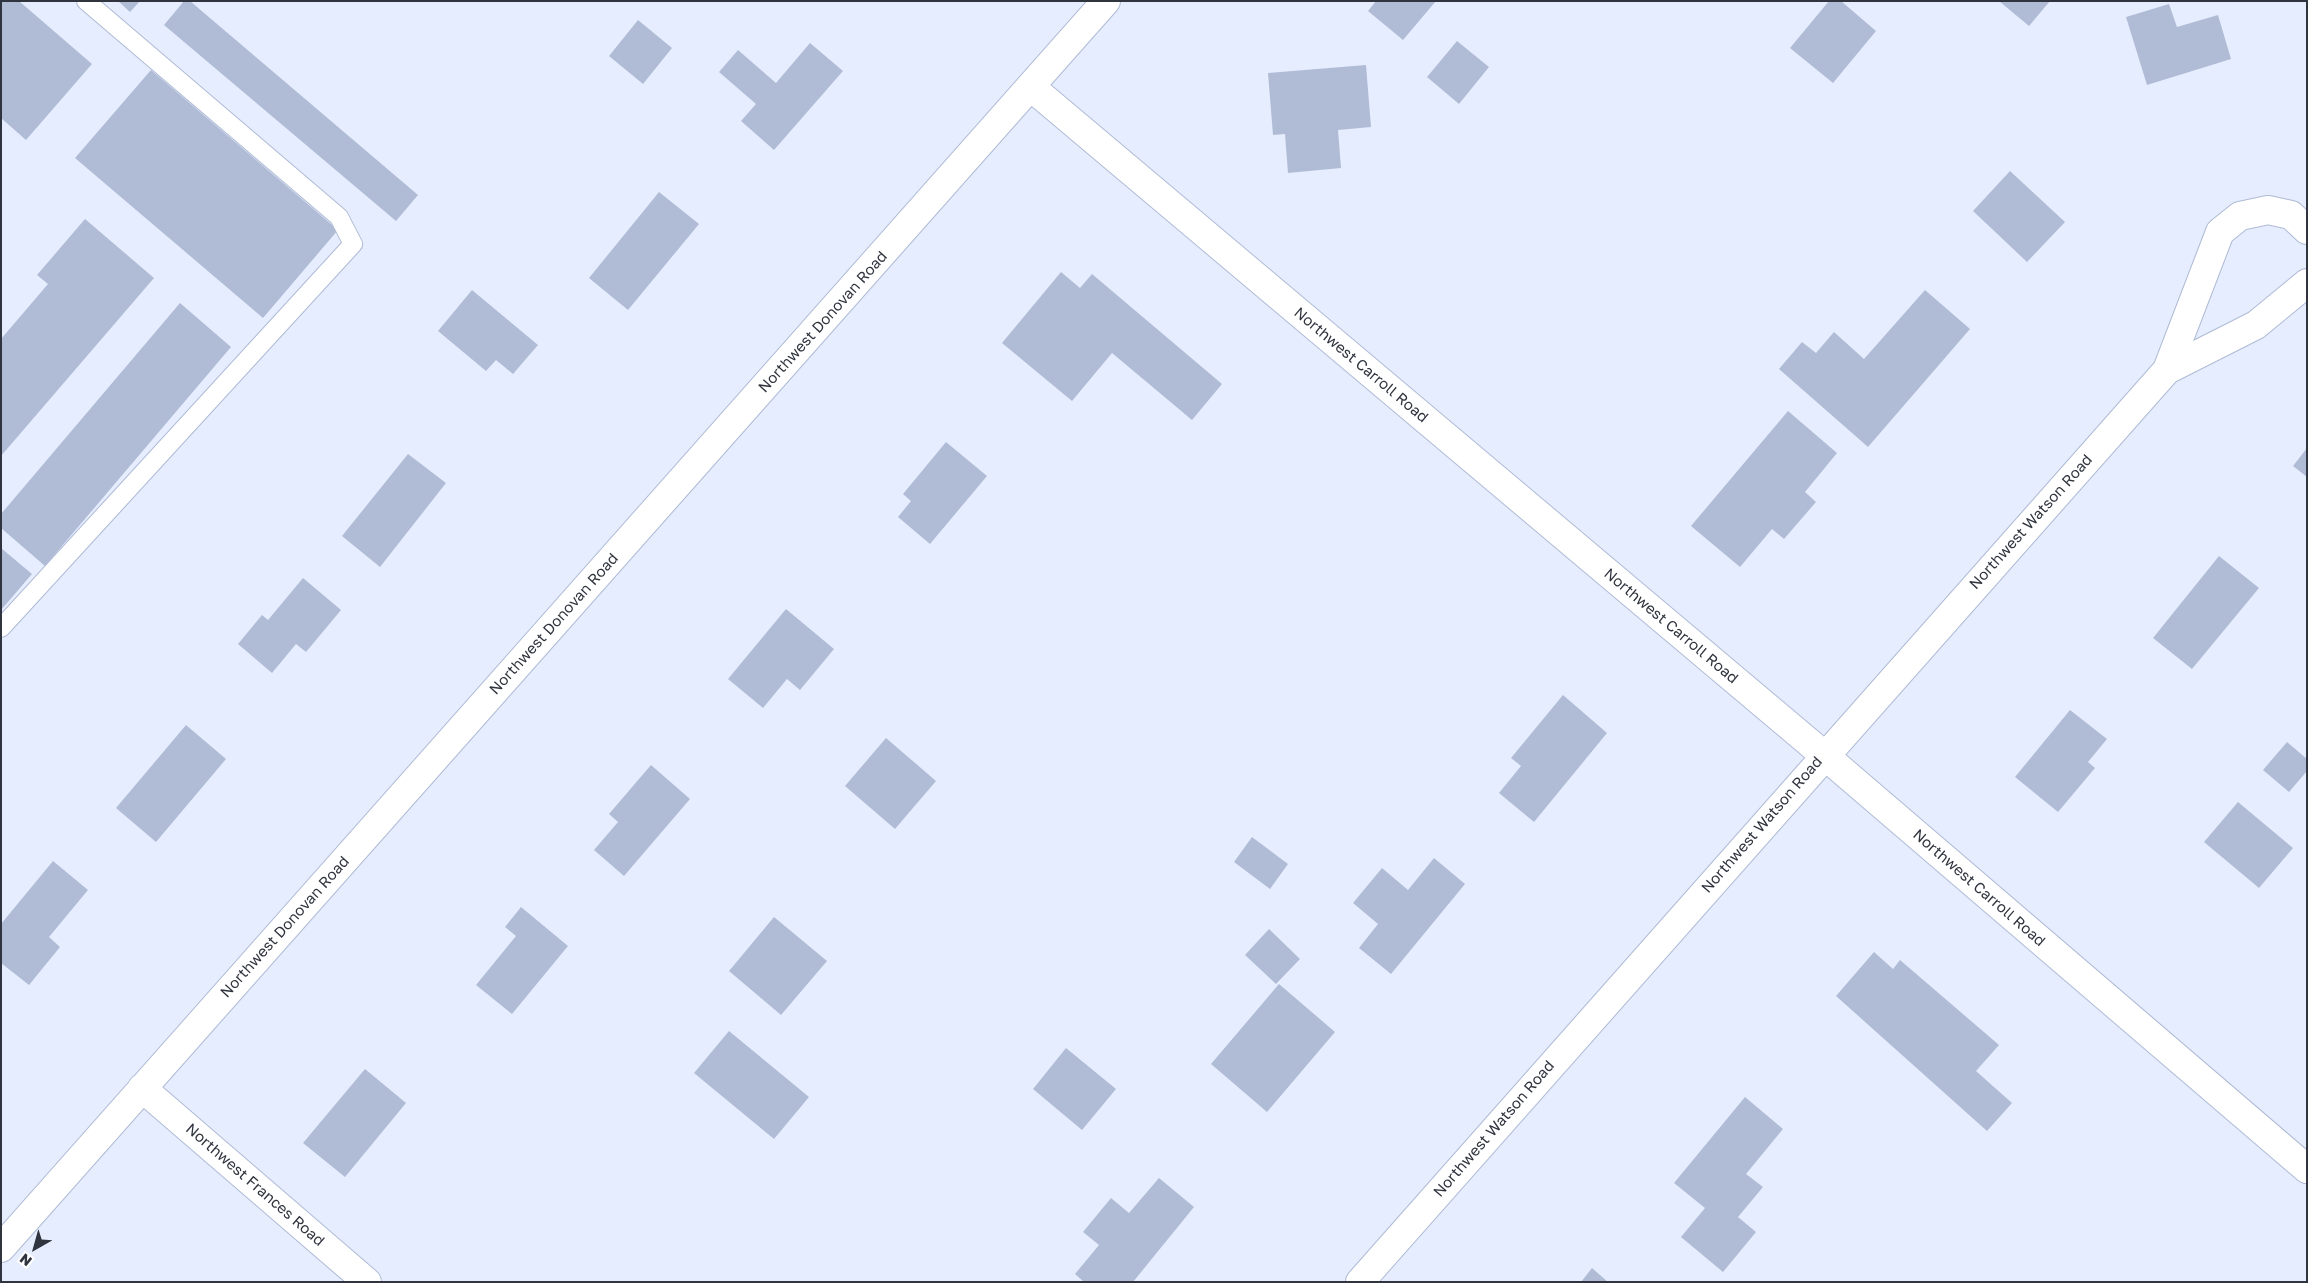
<!DOCTYPE html>
<style>
body{margin:0}
#map{position:relative;width:2308px;height:1283px;overflow:hidden;background:#e6edfe;font-family:"Golos Text",sans-serif}
canvas{display:block}
.frame{position:absolute;inset:0;border:2px solid #2f343e;pointer-events:none}
.north{position:absolute;left:10px;top:1223px;width:50px;height:50px;-webkit-text-stroke:4px #fff;paint-order:stroke;rotate:218deg;font-size:14px;font-weight:700;line-height:20px;text-align:center;color:#2f343e}
.north::after{content:'';display:block;margin:auto;width:18px;height:22px;background:#2f343e;clip-path:polygon(50% 0,100% 100%,50% 72%,0 100%)}
</style>
<div id="map">
<canvas width="2308" height="1283"></canvas>
<div class="frame"></div>
<div class="north">N</div>
</div>
<script>
const ctx = document.querySelector('canvas').getContext('2d');
ctx.lineJoin = 'round';
function paint(path, color) { ctx.fillStyle = color; ctx.fill(path, 'evenodd'); }
const toPath = rows => new Path2D(rows.map(r => 'M' + r).join(''));
function stroke(path, color, width, dash) { ctx.strokeStyle = color; ctx.lineWidth = width; ctx.lineCap = dash ? 'butt' : 'round'; ctx.setLineDash(dash || []); ctx.stroke(path); }
function label(font, color, halo, rows, align = 'center') {
  ctx.font = font + ' "Golos Text",sans-serif'; ctx.lineWidth = 4.5; ctx.setLineDash([]); ctx.textBaseline = 'middle'; ctx.strokeStyle = halo; ctx.fillStyle = color; for (const [text, x, y, turn = 0] of rows) {
    ctx.save(); ctx.translate(x, y); ctx.rotate((+turn || 0) * Math.PI / 180); ctx.textAlign = isNaN(turn) ? turn : align; if (halo) ctx.strokeText(text, 0, 0); ctx.fillText(text, 0, 0); ctx.restore();
  }
}
paint(toPath([
 [1,1,19,1,92,64,26,140,1,118],
 [118,1,140,1,130,12],
 [184,1,190,1,418,195,396,221,164,25],
 [1376,1,1436,1,1403,40,1368,11],
 [1829,1,1841,1,1876,31,1833,83,1790,48],
 [1999,1,2050,1,2029,26],
 [2169,4,2177,27,2218,15,2231,59,2147,85,2126,17],
 [638,20,672,48,643,84,609,56],
 [1457,41,1489,67,1459,104,1427,77],
 [810,43,843,71,774,150,741,121,756,104,719,72,738,50,776,83],
 [1366,65,1371,127,1338,130,1341,168,1288,173,1285,134,1273,135,1268,73],
 [151,70,338,230,263,318,75,158],
 [2010,171,2065,222,2027,262,1973,211],
 [659,192,699,224,628,310,589,278],
 [85,219,154,278,1,456,1,339,48,284,37,275],
 [1061,272,1080,288,1092,274,1222,384,1192,420,1112,353,1072,401,1002,343],
 [472,290,538,345,513,374,496,360,486,371,438,331],
 [1925,290,1970,329,1868,447,1779,369,1802,342,1816,353,1834,332,1864,359],
 [180,303,231,347,45,566,1,528,1,514],
 [1788,411,1837,453,1805,492,1816,502,1784,539,1772,529,1740,567,1691,526],
 [946,442,987,476,930,544,898,517,911,501,903,494],
 [2307,448,2307,477,2293,466],
 [408,454,446,483,380,567,342,536],
 [1,548,32,574,1,610],
 [2219,556,2259,588,2192,669,2153,638],
 [303,578,341,610,306,652,296,644,272,673,238,644,262,615,268,620],
 [786,609,834,649,800,690,787,679,763,708,728,679],
 [1563,695,1607,733,1534,822,1499,793,1521,766,1511,758],
 [2070,710,2107,739,2088,762,2095,768,2058,812,2015,777],
 [186,725,226,759,156,842,116,808],
 [886,738,936,781,895,829,845,786],
 [2287,742,2307,759,2307,771,2289,792,2263,770],
 [651,765,690,799,624,876,594,850,618,822,609,814],
 [2238,802,2293,848,2259,888,2204,842],
 [1252,837,1288,864,1270,889,1234,862],
 [1434,858,1465,884,1391,974,1359,948,1378,924,1353,903,1382,868,1408,890],
 [53,861,88,890,49,937,60,947,29,985,1,963,1,924],
 [521,907,568,946,512,1014,476,985,516,936,505,927],
 [774,917,827,961,781,1015,729,971],
 [1269,929,1300,959,1276,984,1245,955],
 [1874,952,1893,969,1900,960,1999,1045,1976,1071,2012,1103,1987,1131,1836,996],
 [1279,984,1335,1032,1267,1112,1211,1064],
 [729,1031,809,1097,774,1139,694,1073],
 [1066,1048,1116,1089,1082,1130,1033,1089],
 [365,1069,406,1103,345,1177,303,1143],
 [1745,1097,1783,1129,1746,1174,1763,1187,1738,1217,1756,1232,1723,1272,1681,1237,1705,1208,1674,1183],
 [1159,1178,1194,1207,1133,1282,1084,1282,1075,1274,1099,1245,1083,1232,1111,1198,1129,1213],
 [1592,1268,1608,1282,1581,1282]
]), '#b0bcd6');
const service = toPath([
 [1,628,353,244,339,217,86,1]
]);
const minor = toPath([
 [1031,87,1824,755,2307,1169],
 [2167,370,2256,325,2307,283],
 [142,1088,367,1282],
 [1,1248,1106,1],
 [1360,1282,2167,370,2220,232,2240,216,2268,210,2291,215,2307,230]
]);
stroke(service, '#afbbd5', 20);
stroke(minor, '#afbbd5', 30);
stroke(service, '#fff', 18);
stroke(minor, '#fff', 28);
label('15px', '#2f343e', '#fff', [
 ["Northwest Donovan Road",823,322,-48],
 ["Northwest Carroll Road",1361,365,40],
 ["Northwest Watson Road",2031,522,-48],
 ["Northwest Donovan Road",554,624,-48],
 ["Northwest Carroll Road",1671,626,40],
 ["Northwest Watson Road",1762,825,-49],
 ["Northwest Carroll Road",1979,888,41],
 ["Northwest Donovan Road",285,927,-48],
 ["Northwest Watson Road",1494,1129,-49],
 ["Northwest Frances Road",255,1185,41]
]);
</script>
